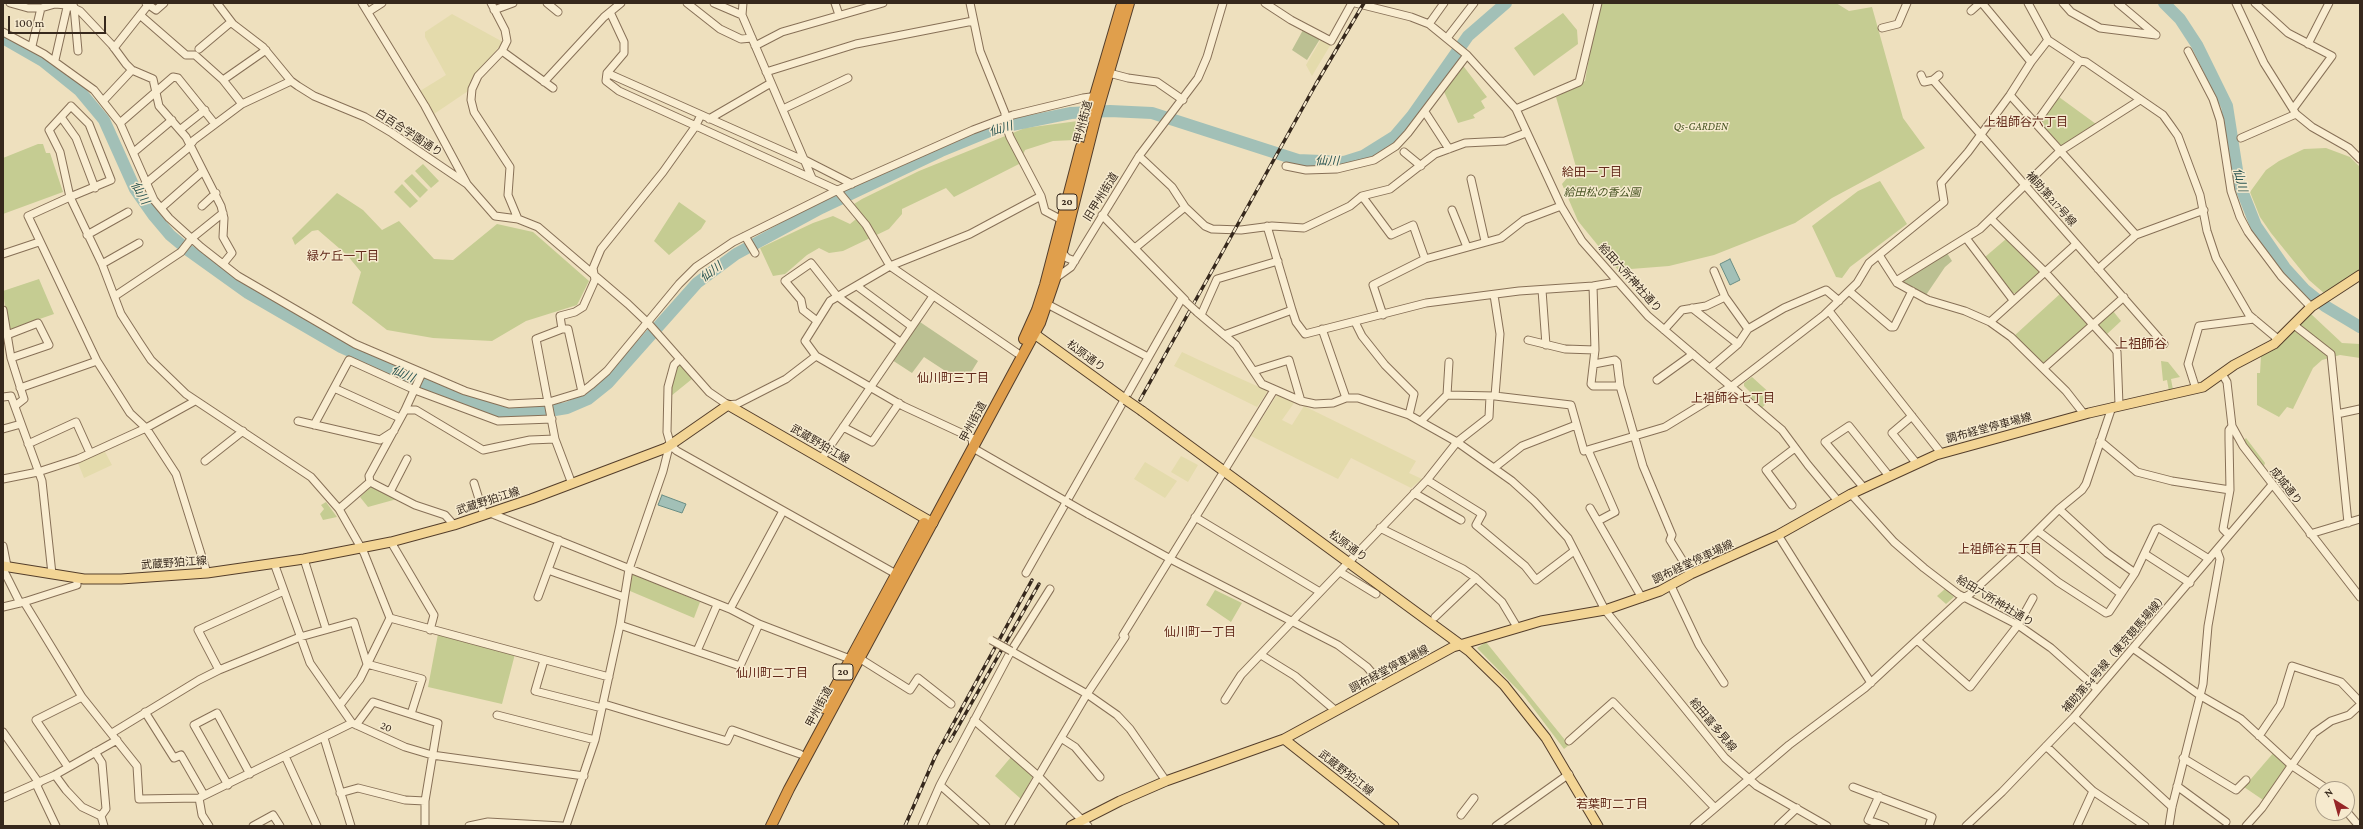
<!DOCTYPE html>
<meta charset="utf-8">
<style>
body{margin:0}
#map{position:relative;width:2363px;height:829px;overflow:hidden;background:#eee0be;font-family:"Crimson Pro",serif}
canvas{display:block}
.frame{position:absolute;inset:0;border:4px solid #36281c;pointer-events:none}
.north{position:absolute;left:2315px;top:781px;width:40px;height:40px;box-sizing:border-box;background:#f6eace;border:1px solid #a99c87;border-radius:50%;rotate:323deg;font-size:11px;font-weight:700;line-height:16px;text-align:center;color:#36281c}
.north::after{content:'';display:block;margin:auto;width:14px;height:18px;background:#962627;clip-path:polygon(50% 0,100% 100%,50% 72%,0 100%)}
.scale{position:absolute;left:8px;top:16px;width:98px;height:18px;box-sizing:border-box;border:2px solid #36281c;border-top:0;padding-left:5px;font-size:12px;line-height:14px;white-space:nowrap;color:#36281c;-webkit-text-stroke:3px #f6eace;paint-order:stroke}
</style>
<div id="map">
<canvas width="2363" height="829"></canvas>
<div class="frame"></div>
<div class="north">N</div>
<div class="scale">100 m</div>
</div>
<script>
const ctx = document.querySelector('canvas').getContext('2d');
ctx.lineJoin = 'round';
function paint(path, color) { ctx.fillStyle = color; ctx.fill(path, 'evenodd'); }
const toPath = rows => new Path2D(rows.map(r => 'M' + r).join(''));
function stroke(path, color, width, dash) { ctx.strokeStyle = color; ctx.lineWidth = width; ctx.lineCap = dash ? 'butt' : 'round'; ctx.setLineDash(dash || []); ctx.stroke(path); }
function label(font, color, halo, rows, align = 'center') {
  ctx.font = font + ' "Crimson Pro","Noto Sans JP",serif'; ctx.lineWidth = 3; ctx.setLineDash([]); ctx.textBaseline = 'middle'; ctx.strokeStyle = halo; ctx.fillStyle = color; for (const [text, x, y, turn = 0] of rows) {
    ctx.save(); ctx.translate(x, y); ctx.rotate((+turn || 0) * Math.PI / 180); ctx.textAlign = isNaN(turn) ? turn : align; if (halo) ctx.strokeText(text, 0, 0); ctx.fillText(text, 0, 0); ctx.restore();
  }
}
paint(toPath([
 [452,14,503,42,473,79,468,91,434,114,420,91,446,75,425,37,425,32],
 [1321,39,1331,44,1312,76,1306,65],
 [1182,352,1199,360,1268,391,1257,407,1174,366],
 [1277,395,1294,403,1282,420,1292,425,1304,406,1416,461,1409,473,1422,479,1411,488,1351,458,1338,479,1251,436],
 [104,450,112,465,84,478,78,463],
 [1181,456,1198,465,1188,482,1171,472],
 [1145,462,1177,481,1165,498,1134,479]
]), '#e4dbac');
paint(toPath([
 [1601,3,1836,3,1849,11,1872,7,1903,118,1925,148,1832,198,1795,223,1714,255,1669,266,1618,270,1578,221,1562,184,1576,167,1556,97,1585,81,1596,18],
 [1563,13,1577,30,1578,44,1534,76,1514,48],
 [1461,63,1487,97,1481,101,1485,108,1473,115,1475,118,1458,123,1442,87],
 [2059,97,2096,124,2062,146,2042,125,2041,121],
 [1078,121,1075,140,1053,141,1025,150,1019,164,954,197,946,188,902,209,902,214,889,229,843,251,829,253,819,248,807,255,785,274,773,276,760,248,813,223,833,216,850,224,861,215,854,204,862,199,919,171,1025,128],
 [38,144,43,144,46,153,50,153,63,192,3,214,3,158],
 [2326,148,2350,157,2360,167,2360,270,2325,294,2309,280,2271,233,2260,217,2250,192,2266,170,2279,161,2304,149],
 [423,164,439,181,431,188,415,171],
 [412,174,428,190,420,198,404,181],
 [1880,181,1907,224,1850,267,1842,278,1836,277,1812,226,1858,191],
 [402,184,418,201,410,208,394,192],
 [337,193,363,210,382,230,399,221,434,259,453,260,497,224,533,232,589,281,577,305,526,321,492,341,433,338,387,330,352,303,361,272,347,255,318,230,312,231,295,245,292,238],
 [679,202,706,221,701,229,669,255,654,241],
 [2006,239,2039,271,2039,274,2016,293,2012,293,1985,257],
 [39,279,54,314,8,330,3,291],
 [2061,293,2089,323,2044,364,2014,336],
 [2113,311,2121,321,2106,335,2098,326,2099,324],
 [2311,314,2342,343,2360,344,2360,358,2340,355,2322,360,2313,368,2293,409,2287,407,2279,417,2257,405,2257,373,2260,373,2261,356],
 [2161,361,2168,362,2180,377,2171,379,2173,390,2169,391,2167,380,2163,381],
 [681,365,692,379,671,396,672,384,677,366],
 [1752,377,1773,396,1762,408,1749,397,1752,394,1744,386,1744,383],
 [2246,438,2265,463,2263,469,2243,441],
 [372,486,397,499,368,507,360,497],
 [326,502,337,517,323,520,320,514,324,509,321,505],
 [630,572,700,602,694,618,630,591],
 [1946,588,1954,597,1946,604,1937,596],
 [1215,590,1242,603,1231,622,1206,605],
 [438,634,515,654,502,704,428,687],
 [1486,642,1569,745,1564,749,1524,696,1477,648],
 [2275,751,2290,764,2266,802,2244,787],
 [1011,757,1033,776,1021,799,995,776]
]), '#c5cc92');
paint(toPath([
 [1303,30,1320,39,1307,60,1292,50],
 [1947,253,1952,261,1945,267,1926,295,1900,281],
 [920,322,978,361,970,374,953,376,924,357,912,373,892,360]
]), '#bbc092');
const water = toPath([
 [1730,259,1740,280,1730,285,1720,264,1730,259],
 [662,495,686,504,682,513,658,505,662,495]
]);
paint(water, '#a2c0b7');
stroke(water, '#698d84', 1);
stroke(toPath([
 [2164,3,2180,19,2197,45,2227,106,2239,183,2256,226,2285,268,2305,290,2325,306,2360,327],
 [3,38,43,61,79,90,104,120,135,189,154,216,170,235,188,250,248,293,341,347,410,378,501,412,537,413,567,408,588,399,608,383,697,283,736,254,821,208,941,151,997,128,1071,113,1110,111,1152,113,1298,160,1344,162,1363,156,1395,136,1412,116,1468,36,1506,3]
]), '#a2c0b7', 12);
const minor = toPath([
 [10,3,28,8,41,8,55,4,67,5,80,11,112,45,126,64,132,70,153,79,159,106,186,137,221,206,224,218,223,237,232,253,223,264],
 [146,3,156,10,164,3],
 [217,3,233,24,263,47,291,81,298,86,314,96,365,117,392,133,467,184,495,216,518,219,538,227,628,304,649,324,709,392,728,405,737,404,786,379,816,356],
 [362,3,425,106,467,184],
 [491,3,505,30,507,41,502,51,478,76,472,89,471,100,474,112,510,167,508,195,518,219],
 [547,3,558,12],
 [687,3,720,29,741,39,752,38],
 [714,3,742,15],
 [743,3,742,15,812,178],
 [835,3,839,15],
 [970,3,980,51,1005,113,1005,123,1010,137,1041,196,1045,211,1062,220],
 [1265,3,1291,20,1331,41,1352,3],
 [1355,3,1411,17,1429,24,1467,55,1516,109,1561,206,1582,241,1648,316,1782,430,1808,465,1838,501],
 [1982,3,2031,62],
 [2028,3,2048,40,2080,61,2086,62,2163,115,2171,126,2178,136,2200,195,2207,231,2216,258,2249,315,2279,340],
 [2063,3,2071,12,2100,28,2156,35],
 [2118,3,2156,35],
 [2236,3,2264,63,2296,114,2312,127,2349,148,2360,159],
 [2255,3,2288,33,2332,56,2293,109],
 [74,7,78,51],
 [494,10,513,3],
 [1971,11,1980,3],
 [368,12,382,3],
 [610,12,624,42,624,53,607,73,606,81,619,91,837,190,866,225,890,266,1017,353],
 [140,15,186,55,195,55,223,80,242,104],
 [1429,24,1444,3],
 [1882,28,1898,24,1907,3],
 [3,32,44,54,94,90,120,123,154,200,169,218,201,247,238,276,355,344,465,391,509,404,549,402,582,392,591,385,607,371,679,284,696,267,733,242,840,189,973,130,1013,115,1083,98,1098,96],
 [1447,38,1474,3],
 [2308,44,2329,3],
 [32,46,41,8],
 [755,46,782,32,883,3],
 [114,48,148,5],
 [199,49,231,22],
 [502,51,553,88],
 [2188,51,2213,99,2220,120,2231,191,2240,217,2248,232,2281,276,2311,307],
 [55,60,68,3],
 [766,72,856,44,973,21],
 [607,73,803,160,805,160,852,184],
 [1109,73,1128,78,1157,82,1183,100],
 [1921,75,1924,82,1933,80,2164,344],
 [223,80,266,50],
 [1933,80,1939,75],
 [544,82,604,17,621,3],
 [2010,95,2136,235],
 [104,100,132,70],
 [783,109,848,78],
 [1516,109,1579,82,1598,3],
 [1425,112,1449,149],
 [61,117,76,138,95,188],
 [709,119,771,83],
 [120,123,173,77,178,78,215,124],
 [2036,123,2080,61],
 [181,129,205,110],
 [2241,138,2296,114],
 [134,152,172,120],
 [1404,152,1421,166],
 [1139,156,1172,187,1185,207,1205,226,1212,229,1241,230,1272,226,1304,228,1350,206,1362,196,1390,189,1435,154,1465,143,1505,141,1526,133],
 [1286,166,1306,170,1337,169,1374,160,1396,146,1408,133,1467,55],
 [1471,179,1485,241],
 [145,184,187,149,194,140,242,104,291,81],
 [1041,196,970,234,890,266,830,301,805,341,816,356,903,406,972,438,973,448,1067,502],
 [1362,196,1391,235,1413,225,1425,259],
 [202,206,216,193],
 [161,208,203,171],
 [1452,210,1467,247],
 [1102,215,1185,300],
 [1991,219,2045,272,2115,349,2117,352,2119,405],
 [1267,226,1292,310,1296,322,1305,334,1426,303,1519,291,1593,286,1617,282],
 [87,235,128,212],
 [745,236,755,253],
 [1966,238,2013,300],
 [1135,248,1185,207],
 [1061,251,1067,258,1075,261],
 [3,254,39,242],
 [1879,255,1897,283,1928,300,1965,311,1990,322,2011,337,2066,391,2084,414],
 [102,264,139,243],
 [2098,269,2136,235,2204,210],
 [1714,271,1725,297,1748,329],
 [1053,280,1071,267,1139,156,1198,78,1207,57,1223,3],
 [1896,281,1980,229,2060,151,2140,100],
 [857,286,911,326],
 [1593,286,1595,350,1591,384,1593,386,1620,386],
 [1542,290,1546,345],
 [1849,291,1891,327,1894,327,1912,291],
 [1494,295,1500,334,1495,396],
 [115,296,181,252,192,238,223,213],
 [1047,304,1148,357],
 [1692,308,1738,344],
 [3,310,11,358,24,399,15,406],
 [1829,311,1941,453],
 [1197,312,1236,345,1262,384,1301,401,1315,404,1333,403,1346,398,1358,398,1409,415,1457,442,1512,481,1534,501,1568,538,1605,610,1725,758,1757,786,1827,826],
 [1201,315,1217,279,1278,261],
 [1383,315,1373,285,1425,259,1501,238,1524,220,1561,206],
 [817,321,803,310,801,300,785,281,811,263,837,296,900,342],
 [1355,322,1362,336,1385,365,1414,394,1409,415],
 [1990,322,2076,244],
 [2294,325,2331,354,2348,523],
 [562,329,568,329,582,392],
 [1322,329,1346,398],
 [1664,330,1682,310,1706,306,1725,297],
 [7,335,38,323,49,345,11,358],
 [1224,335,1292,310],
 [1528,340,1565,349,1595,350],
 [680,359,674,365,668,387,667,432,671,446,677,451,896,574],
 [1594,364,1615,360,1617,362,1620,386,1643,466,1672,535,1670,540,1691,574],
 [1710,368,1738,344,1748,329,1784,308,1826,290,1839,301],
 [2044,368,2124,297],
 [1254,371,1289,360,1301,401],
 [2222,374,2227,382,2232,426,2243,446,2360,597],
 [1657,380,1693,354],
 [20,388,97,361],
 [334,388,400,418],
 [2196,389,2188,364,2199,326,2254,319],
 [1447,395,1495,396,1571,405,1584,451,1665,427,1732,386,1824,315,1857,283,1869,263,1944,202,1941,183,1968,152,2010,95,2031,62,2048,40],
 [3,397,11,396,42,481,52,574],
 [405,410,416,410,483,450,530,440,555,439],
 [2337,414,2360,409],
 [1912,416,1892,433,1917,464],
 [1422,420,1447,395,1449,362],
 [298,421,380,440,394,431],
 [314,425,349,360,415,390,498,421,552,419],
 [843,427,872,442,899,403],
 [3,429,21,424],
 [2100,441,2137,472,2172,481,2230,490],
 [28,444,76,422,90,453],
 [1588,450,1615,512,1598,521],
 [822,458,933,296],
 [205,461,243,431],
 [1494,468,1522,446,1576,425],
 [3,479,38,472,78,459,146,428,195,401],
 [1427,480,1482,514,1476,525,1525,566,1536,580,1574,551],
 [370,482,369,476,405,410,422,373],
 [370,482,415,505,445,515,454,525],
 [474,483,484,515],
 [572,484,555,439,536,339,562,329,560,316,575,312,583,307,595,280,593,268,601,249,663,172,695,127,701,115],
 [1864,488,1825,442,1849,426,1889,476],
 [390,492,407,459],
 [1414,493,1461,520],
 [1851,494,1894,542,1924,568,1958,594,2018,625,2051,648,2097,689],
 [1792,505,1766,470,1795,448],
 [1590,508,1642,598],
 [339,509,370,482],
 [2059,509,2107,553,2135,573],
 [490,513,730,609,759,624,850,659],
 [1088,514,1176,562,1338,645,1367,667,1383,686],
 [1195,517,1320,592],
 [1380,528,1463,569,1476,578,1502,602,1517,627],
 [2038,531,2121,594],
 [2228,534,2223,529,2230,490,2229,440,2229,430,2232,426],
 [2310,534,2360,519],
 [1778,535,1871,683],
 [391,542,434,615,430,630],
 [3,546,7,566],
 [2018,550,2058,582,2106,613,2109,612,2135,573,2156,529,2159,528,2209,559],
 [2145,554,2190,583],
 [304,559,326,629],
 [274,563,310,663,352,723,405,747,432,755,584,776],
 [3,569,20,603],
 [548,570,624,597],
 [1340,572,1376,594],
 [207,573,176,474,146,428,130,413,97,361,28,216,70,197,111,180,89,124,71,106,49,130,60,152,70,197,102,264,121,314,139,342,151,360,186,394,311,477,339,509,364,553,390,618,360,679,340,705],
 [1026,573,1182,298],
 [1671,586,1699,645,1724,683],
 [538,597,559,540],
 [24,602,82,697,137,766,139,799,199,798,352,723],
 [3,607,24,602,77,585,77,578],
 [730,609,783,511],
 [1435,617,1476,578],
 [390,618,609,677],
 [620,625,740,666,759,624],
 [1123,635,1274,390],
 [1917,640,1970,687,2018,625,2033,598],
 [2134,649,2201,696,2241,719,2291,765,2327,789],
 [697,651,717,605],
 [1011,651,1087,694,1117,715,1130,729,1166,781],
 [1261,655,1295,676,1336,711],
 [859,658,910,690,918,678,951,704],
 [544,660,535,691,602,708],
 [219,670,198,630,284,591],
 [1225,700,1241,675,1427,480,1457,442,1489,417,1490,396],
 [604,704,727,741,732,730,800,754],
 [145,712,174,758,181,755,204,795],
 [497,715,595,740],
 [2074,717,2172,807],
 [974,720,1038,776,1088,826],
 [356,725,373,702,438,723,425,801,425,826],
 [3,732,39,783],
 [112,733,199,680,219,670,300,637,354,622,367,664,422,679,411,714],
 [2259,736,2280,705,2292,666,2341,682,2360,702],
 [324,738,351,826],
 [1061,738,1075,747,1100,777],
 [1569,741,1613,702,1715,808],
 [2046,746,2093,791,2145,826],
 [95,752,102,763,106,809,101,816],
 [285,756,317,826],
 [2183,758,2236,790,2246,780],
 [68,767,36,720,82,697],
 [55,775,66,790,82,807,101,816,104,826],
 [36,784,56,826],
 [228,785,194,725,217,713,250,774],
 [940,785,986,826],
 [2177,786,2226,822],
 [1853,787,1932,817,1929,826],
 [340,793,358,788,405,800,425,801],
 [1879,796,1868,820,1885,826],
 [3,798,55,775,117,740],
 [199,798,202,815,209,826],
 [2347,812,2359,826],
 [1461,815,1474,798],
 [253,826,273,815,280,826],
 [469,826,488,822,562,826],
 [566,826,595,740,620,625,629,569,663,471,669,447],
 [922,826,940,785,1011,651,1050,589],
 [1009,826,1087,694,1125,637],
 [1496,826,1569,774],
 [1694,826,1789,745,1865,688,1960,600,1970,594,2018,550,2059,509,2082,490,2086,484,2112,407],
 [1778,826,1797,808],
 [1966,826,2002,792,2074,717,2271,486],
 [2077,826,2093,791],
 [2169,826,2172,807,2203,684,2208,626,2220,559,2217,551],
 [2246,826,2262,808,2314,733,2331,721,2349,715,2360,705]
]);
const major = toPath([
 [1029,330,1126,400],
 [1142,411,1469,651,1504,685,1546,738,1598,826],
 [3,566,84,579,121,579,207,573,304,559,391,542,454,525,531,499,666,448,728,405,933,523],
 [1284,739,1394,826],
 [1071,826,1120,801,1166,781,1284,739,1453,647,1541,621,1605,610,1660,591,1691,574,1778,535,1851,494,1936,455,2089,413,2203,387,2234,365,2274,344,2311,307,2360,275]
]);
const highway = toPath([
 [1089,116,1121,7],
 [1024,339,1037,310,1045,285,1081,147],
 [824,708,924,523],
 [771,826,789,789,1040,323,1055,279,1096,116,1129,3]
]);
stroke(minor, '#877057', 9);
stroke(major, '#543e2b', 11);
stroke(highway, '#543e2b', 12);
stroke(minor, '#f9edd1', 7);
stroke(major, '#f3d595', 9);
stroke(highway, '#e09f4c', 10);
const rail = toPath([
 [1140,400,1316,84,1364,3],
 [950,741,1039,584],
 [905,826,935,757,1032,580]
]);
stroke(rail, '#36281c', 3.5);
stroke(rail, '#f6eace', 2, [6]);
const minorBridge = toPath([
 [1186,302,1197,312],
 [1067,502,1088,514],
 [991,640,1011,651]
]);
const majorBridge = toPath([
 [1126,400,1142,411]
]);
stroke(minorBridge, '#877057', 9, []);
stroke(majorBridge, '#543e2b', 11, []);
stroke(minorBridge, '#f9edd1', 7);
stroke(majorBridge, '#f3d595', 9);
for (const [x, y, w] of [
 [1067,202,20],
 [843,672,20]
]) { const box = new Path2D(); box.roundRect(x - w / 2, y - 8, w, 16, 3); ctx.fillStyle = '#f6eace'; ctx.fill(box); stroke(box, '#36281c', 1); }
label('bold 10px', '#36281c', null, [
 ["20",1067,202],
 ["20",843,672]
]);
label('11px', '#36281c', '#f6eace', [
 ["甲州街道",1083,122,-75],
 ["白百合学園通り",409,133,33],
 ["旧甲州街道",1101,197,-58],
 ["補助第217号線",2051,199,48],
 ["給田六所神社通り",1630,278,48],
 ["松原通り",1086,356,36],
 ["甲州街道",973,422,-62],
 ["調布経堂停車場線",1989,428,-15],
 ["武蔵野狛江線",820,444,30],
 ["成城通り",2286,486,52],
 ["武蔵野狛江線",488,501,-18],
 ["松原通り",1348,546,36],
 ["調布経堂停車場線",1693,562,-25],
 ["武蔵野狛江線",174,563,-4],
 ["給田六所神社通り",1995,601,31],
 ["補助第54号線（東京競馬場線）",2115,653,-49],
 ["調布経堂停車場線",1389,669,-28],
 ["甲州街道",819,707,-62],
 ["給田喜多見線",1713,725,50],
 ["20",386,727,25],
 ["武蔵野狛江線",1346,773,38]
]);
label('italic 11px', '#465322', '#f6eace', [
 ["Qs-GARDEN",1701,127],
 ["給田松の香公園",1602,193]
]);
label('12px', '#632a1b', '#f6eace', [
 ["上祖師谷六丁目",2026,122],
 ["給田一丁目",1592,172],
 ["緑ケ丘一丁目",343,256],
 ["仙川町三丁目",953,378],
 ["上祖師谷七丁目",1733,398],
 ["上祖師谷五丁目",2000,549],
 ["仙川町一丁目",1200,632],
 ["仙川町二丁目",772,673],
 ["若葉町二丁目",1612,804]
]);
label('italic 12px', '#2b5653', '#f6eace', [
 ["仙川",1001,129,-17],
 ["仙川",1327,161,1],
 ["仙川",2240,180,76],
 ["仙川",140,193,59],
 ["仙川",711,272,-37],
 ["仙川",403,374,23]
]);
label('13px', '#632a1b', '#f6eace', [
 ["上祖師谷",2141,344]
]);
</script>
